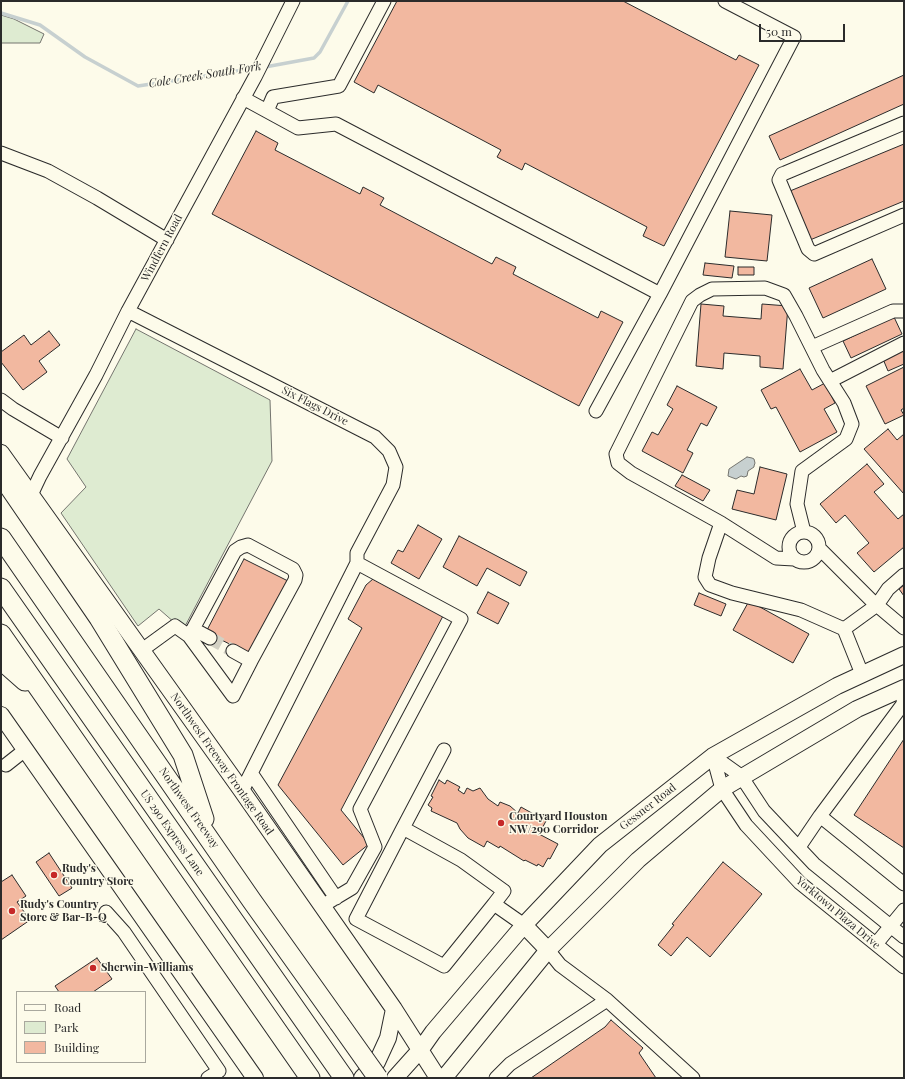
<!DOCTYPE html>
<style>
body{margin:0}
#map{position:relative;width:905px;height:1079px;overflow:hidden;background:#fdfbea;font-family:"Playfair Display",serif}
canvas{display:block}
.frame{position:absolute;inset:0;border:2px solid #2b2b2b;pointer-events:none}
.legend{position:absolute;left:16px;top:991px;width:130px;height:72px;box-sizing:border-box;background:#fdfbea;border:1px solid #a9a89e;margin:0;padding:5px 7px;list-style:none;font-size:12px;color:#2b2b2b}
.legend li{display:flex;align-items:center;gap:8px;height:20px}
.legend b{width:20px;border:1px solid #a9a89e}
.scale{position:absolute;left:759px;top:24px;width:86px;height:18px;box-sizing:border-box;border:2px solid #2b2b2b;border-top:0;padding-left:5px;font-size:12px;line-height:14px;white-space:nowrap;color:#2b2b2b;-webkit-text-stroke:3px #fdfbea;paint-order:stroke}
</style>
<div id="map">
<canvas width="905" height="1079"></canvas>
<div class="frame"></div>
<ul class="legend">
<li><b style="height:5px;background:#fdfbea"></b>Road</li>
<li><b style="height:11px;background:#deebd1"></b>Park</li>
<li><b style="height:11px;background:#f2b8a0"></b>Building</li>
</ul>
<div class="scale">50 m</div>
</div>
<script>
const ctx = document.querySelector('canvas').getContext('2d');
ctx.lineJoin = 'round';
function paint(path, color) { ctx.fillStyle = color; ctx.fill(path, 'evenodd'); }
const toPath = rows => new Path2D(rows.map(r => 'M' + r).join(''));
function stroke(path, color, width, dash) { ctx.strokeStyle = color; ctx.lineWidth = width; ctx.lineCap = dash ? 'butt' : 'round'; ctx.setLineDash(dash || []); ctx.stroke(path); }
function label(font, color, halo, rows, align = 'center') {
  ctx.font = font + ' "Playfair Display",serif'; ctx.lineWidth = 3; ctx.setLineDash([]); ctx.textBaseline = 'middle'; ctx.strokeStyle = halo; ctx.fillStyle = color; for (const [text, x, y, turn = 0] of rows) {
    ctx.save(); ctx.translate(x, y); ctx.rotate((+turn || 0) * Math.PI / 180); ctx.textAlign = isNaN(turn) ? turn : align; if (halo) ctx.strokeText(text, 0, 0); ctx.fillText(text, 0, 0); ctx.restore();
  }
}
const green = toPath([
 [1,15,14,19,44,34,40,43,1,43,1,15],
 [136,329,270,400,272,461,183,630,159,609,138,626,61,513,86,487,67,459,136,329]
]);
paint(green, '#deebd1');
stroke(green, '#74746e', 1);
const water = toPath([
 [747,457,752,458,754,459,755,463,754,466,754,467,748,471,747,476,744,477,741,476,736,479,728,476,729,469,747,457]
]);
paint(water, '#c7d0d0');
stroke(water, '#74746e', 1);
stroke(toPath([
 [1,13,40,25,85,57,138,86,257,68],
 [265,67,314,58,320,52,348,1]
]), '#c7d0d0', 3.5);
const building = toPath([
 [397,1,623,1,736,60,739,55,759,65,664,246,643,236,647,227,525,163,522,170,497,157,501,150,378,85,374,93,354,82,397,1],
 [904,75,904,104,780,160,769,136,904,75],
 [256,131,278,143,275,150,360,194,363,187,384,198,380,205,492,264,496,257,516,267,513,274,598,318,601,311,623,322,579,406,212,214,256,131],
 [904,144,904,201,810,240,790,191,904,144],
 [730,211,772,215,767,261,725,257,730,211],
 [872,259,886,289,823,318,809,288,872,259],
 [705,263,734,266,732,278,703,275,705,263],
 [738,267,754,267,754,275,738,275,738,267],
 [701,304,724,306,723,316,761,319,762,304,788,306,783,369,760,367,760,356,724,353,723,369,696,366,701,304],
 [894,317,902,334,851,358,843,341,894,317],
 [49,331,60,345,39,361,47,372,23,390,1,362,1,352,24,335,31,345,49,331],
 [904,350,904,364,888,371,883,359,904,350],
 [904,367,904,408,901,410,904,415,885,424,866,386,904,367],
 [800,369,812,390,825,383,835,403,824,409,837,432,800,452,776,407,771,409,761,390,800,369],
 [677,386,717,407,707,426,701,423,687,450,693,453,683,473,642,451,652,432,658,435,673,409,667,405,677,386],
 [888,429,897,440,904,434,904,494,864,449,888,429],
 [867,464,884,484,874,492,898,519,904,514,904,547,874,572,857,553,869,543,845,515,836,523,820,504,867,464],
 [760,467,787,474,776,520,732,509,737,490,754,494,760,467],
 [682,475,710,490,703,501,675,486,682,475],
 [418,525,442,539,419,579,391,563,398,550,403,552,418,525],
 [459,536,527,572,520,586,487,568,477,586,443,567,459,536],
 [244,559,288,581,249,654,206,632,244,559],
 [373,579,443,616,341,810,369,844,343,865,278,785,362,628,348,619,366,585,373,579],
 [904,585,904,596,899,589,904,585],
 [488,592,509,603,498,624,477,613,488,592],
 [699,593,726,604,721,616,694,605,699,593],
 [749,601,809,634,793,663,733,630,749,601],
 [904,739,904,848,854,815,904,739],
 [439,780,445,784,447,780,460,787,458,790,464,794,467,788,473,791,480,788,488,799,498,806,500,802,510,806,518,813,521,807,546,821,539,834,558,844,550,859,548,858,543,867,538,864,537,866,525,860,524,861,500,846,499,848,487,841,484,847,468,838,460,829,457,823,431,811,432,808,428,805,433,797,431,796,439,780],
 [49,853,72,888,59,896,36,862,49,853],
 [723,862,762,894,710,957,687,937,671,956,658,945,674,925,672,924,723,862],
 [12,875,26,896,17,902,30,920,1,940,1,882,12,875],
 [97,958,112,979,93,992,59,992,55,986,97,958],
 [611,1020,643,1048,639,1053,656,1078,531,1078,605,1027,611,1020]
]);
paint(building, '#f2b8a0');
stroke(building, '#2b2b2b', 1);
stroke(toPath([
 [210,638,233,651]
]), '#d3d1c4', 13, [13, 6]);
const minor = toPath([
 [243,98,298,128,336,124,660,294,794,37,725,1],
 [267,111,273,97,339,86,384,1],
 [904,123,785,173,782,174,779,180,808,249,814,254,904,215],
 [1,153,48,171,97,198,167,240],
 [128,311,375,437,389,451,396,467,393,485,357,553,357,563,242,791],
 [812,347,893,311,904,311],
 [830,381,904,343],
 [1,400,13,409,62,438],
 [596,411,660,294],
 [31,495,40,476,96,375,128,311,255,77,293,1],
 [721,523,776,558,794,559],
 '789 547a15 15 0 1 1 30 0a15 15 0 1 1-30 0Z',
 [804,532,797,504,802,471,846,439,852,424,844,403,823,370,796,316,784,295,765,288,712,289,700,295,692,301,616,454,618,463,631,473,721,523,709,558,705,577,710,585,732,593,801,610,844,629,862,674],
 [819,548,872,601,904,628],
 [193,629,235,551,241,547,248,545,293,569,296,575,295,580,251,661],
 [844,629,877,605,888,589,904,575],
 [189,636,193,629,210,638],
 [142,650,175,626,189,636,233,696,251,661,233,651],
 [713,756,722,789,746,825,800,883,904,967],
 [713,756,741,776,764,811,814,864,904,937],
 [6,765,25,750],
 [251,773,336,898],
 [820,816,904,884],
 [403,828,444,750],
 [799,847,820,816,903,704,904,688],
 [494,904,504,891,461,860,403,828,356,919,444,966,494,904,524,925],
 [322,906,352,888,375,847,360,809,461,619,357,563],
 [106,912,124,932,219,1071,208,1078],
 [876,944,904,910],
 [548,950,560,965,607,1000],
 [496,1078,510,1064,607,1000,693,1078]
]);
const major = toPath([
 [1,453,242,791,394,1009,438,1078],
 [1,715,255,1078],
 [524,925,548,950],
 [362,1078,377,1062,388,1038,394,1009],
 [395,1078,421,1049,433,1032,524,925,600,845,713,756,837,686,904,655],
 [444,1078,548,950,638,860,722,789,857,709,904,688]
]);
const highway = toPath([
 [1,475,99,618,183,755,204,819],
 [1,538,252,901,339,1023],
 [1,588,344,1078],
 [1,634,310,1078],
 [1,660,25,681]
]);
stroke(minor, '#2b2b2b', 15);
stroke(major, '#2b2b2b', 18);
stroke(highway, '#2b2b2b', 21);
stroke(minor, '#fdfbea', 13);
stroke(major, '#fdfbea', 16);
stroke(highway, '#fdfbea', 19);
const highwayBridge = toPath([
 [339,1023,378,1078]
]);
stroke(highwayBridge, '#2b2b2b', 21, []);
stroke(highwayBridge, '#fdfbea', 19);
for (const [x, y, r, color] of [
 [501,823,4,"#c62828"],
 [54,875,4,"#c62828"],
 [12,911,4,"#c62828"],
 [93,968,4,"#c62828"]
]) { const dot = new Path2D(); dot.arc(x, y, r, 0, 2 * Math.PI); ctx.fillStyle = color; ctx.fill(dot); stroke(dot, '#fdfbea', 1.5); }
label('11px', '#2b2b2b', '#fdfbea', [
 ["Windfern Road",162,248,-62],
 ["Six Flags Drive",315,406,27],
 ["Northwest Freeway Frontage Road",222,764,55],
 ["Gessner Road",648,807,-38],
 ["Northwest Freeway",189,808,55],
 ["US 290 Express Lane",172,833,55],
 ["Yorktown Plaza Drive",838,913,40]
]);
label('bold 11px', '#2b2b2b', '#fdfbea', [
 ["Courtyard Houston",509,817],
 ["NW/290 Corridor",509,830],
 ["Rudy's",62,869],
 ["Country Store",62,882],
 ["Rudy's Country",20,905],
 ["Store & Bar-B-Q",20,918],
 ["Sherwin-Williams",101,968]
], 'left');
label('italic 12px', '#2b2b2b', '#fdfbea', [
 ["Cole Creek South Fork",205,75,-9]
]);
</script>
